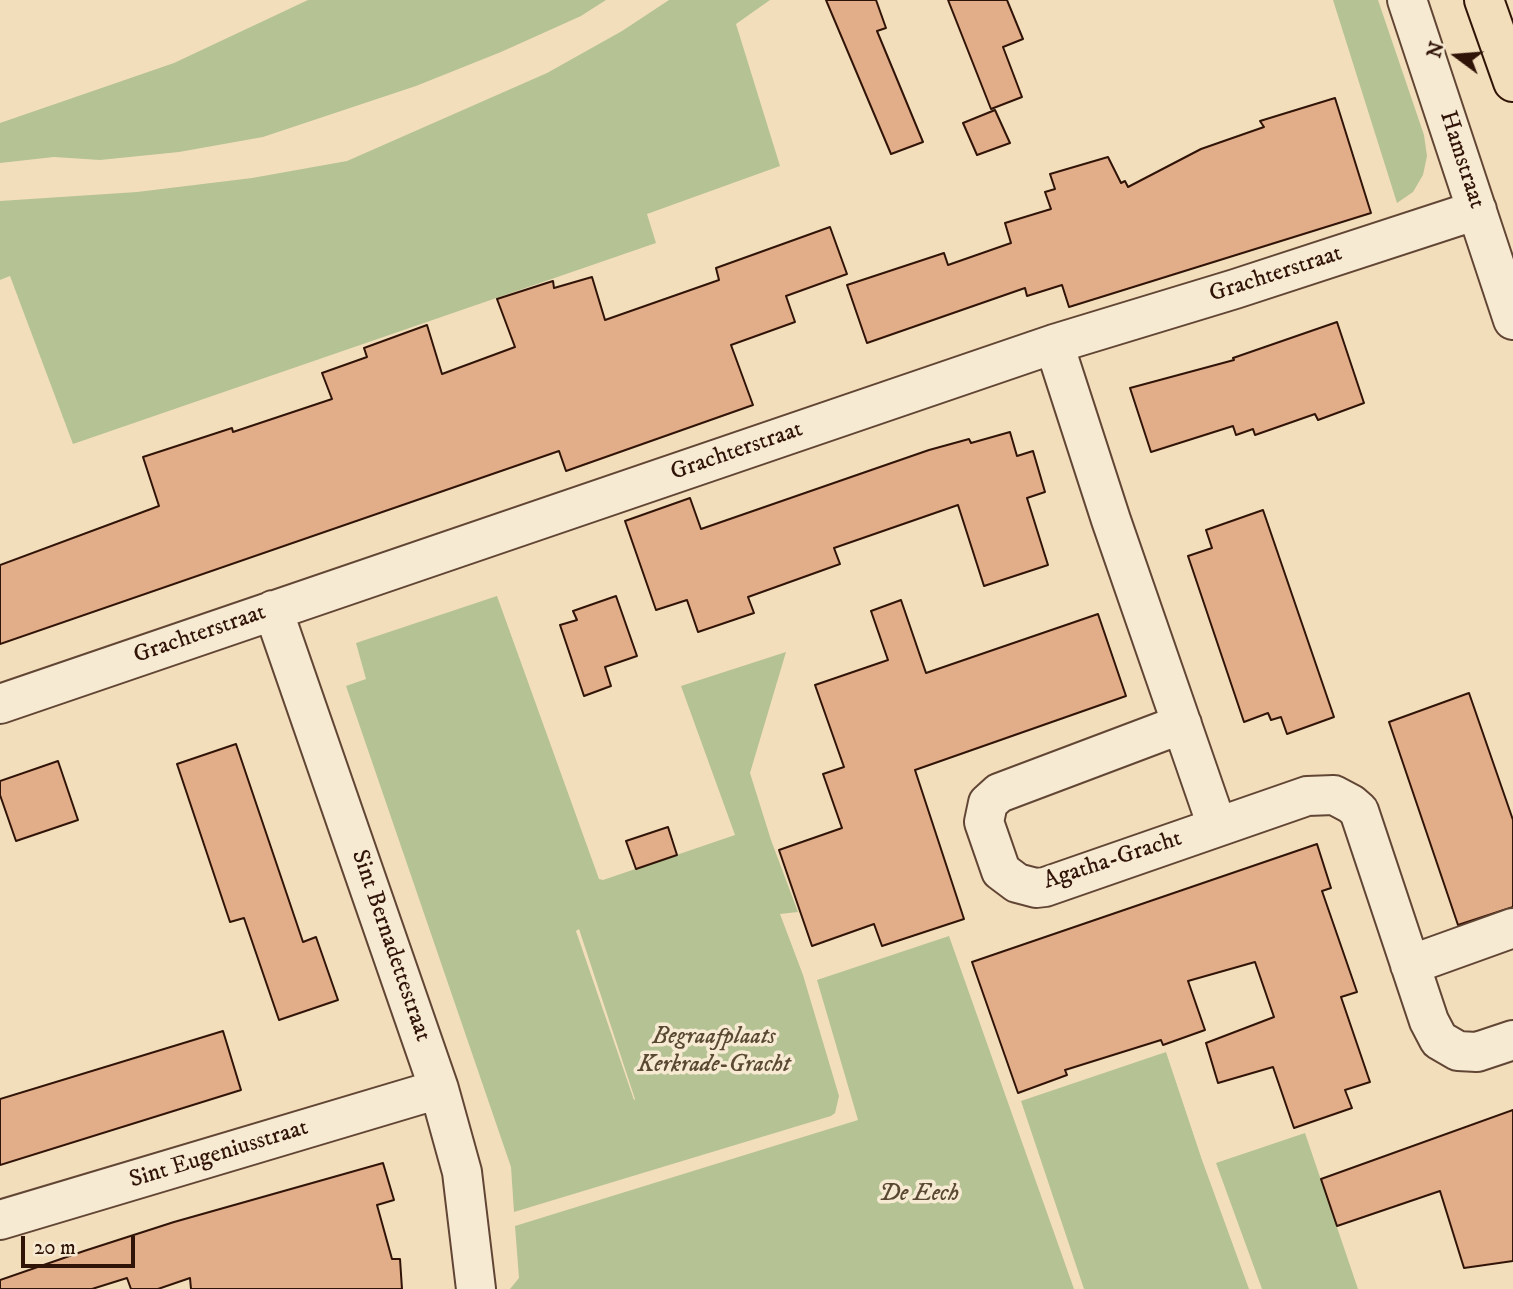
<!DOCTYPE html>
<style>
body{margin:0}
#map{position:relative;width:1513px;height:1289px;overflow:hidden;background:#f3debc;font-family:"IM FELL DW Pica",serif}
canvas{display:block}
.north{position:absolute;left:1422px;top:21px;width:70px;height:70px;-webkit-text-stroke:5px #f7ead3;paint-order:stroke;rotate:286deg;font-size:19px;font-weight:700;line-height:28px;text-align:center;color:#311408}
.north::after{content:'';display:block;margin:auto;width:24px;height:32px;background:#311408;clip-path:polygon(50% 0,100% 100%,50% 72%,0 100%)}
.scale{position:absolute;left:21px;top:1236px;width:114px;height:32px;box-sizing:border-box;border:4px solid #311408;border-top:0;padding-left:9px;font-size:21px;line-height:24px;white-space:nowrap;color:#311408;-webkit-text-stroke:5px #f7ead3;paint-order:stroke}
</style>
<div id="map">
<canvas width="1513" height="1289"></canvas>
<div class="north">N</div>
<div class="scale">20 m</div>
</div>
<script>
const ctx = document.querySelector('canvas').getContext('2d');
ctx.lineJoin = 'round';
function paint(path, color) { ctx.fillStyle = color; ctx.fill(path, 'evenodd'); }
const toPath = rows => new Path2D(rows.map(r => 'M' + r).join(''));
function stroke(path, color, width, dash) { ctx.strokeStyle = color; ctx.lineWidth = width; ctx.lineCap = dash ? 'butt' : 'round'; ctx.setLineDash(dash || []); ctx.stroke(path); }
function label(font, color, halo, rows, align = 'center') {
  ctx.font = font + ' "IM FELL DW Pica",serif'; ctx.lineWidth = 7; ctx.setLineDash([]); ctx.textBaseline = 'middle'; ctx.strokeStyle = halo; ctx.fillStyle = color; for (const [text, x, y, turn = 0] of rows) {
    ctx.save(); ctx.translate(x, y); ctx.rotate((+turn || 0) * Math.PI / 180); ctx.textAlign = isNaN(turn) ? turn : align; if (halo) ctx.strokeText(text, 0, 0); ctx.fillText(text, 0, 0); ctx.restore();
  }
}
paint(toPath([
 [308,0,606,0,581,16,501,52,416,86,263,137,179,152,100,160,54,157,0,163,0,123,174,63],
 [669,0,770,0,736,24,780,166,647,214,656,243,73,444,10,276,0,280,0,201,137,192,252,178,347,161,547,73,622,31],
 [1333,0,1378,0,1424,135,1427,156,1423,175,1413,192,1397,203],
 [497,596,599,879,603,880,735,835,681,686,786,652,750,773,771,840,798,912,780,914,803,975,839,1096,835,1113,831,1116,514,1212,511,1167,346,686,366,679,356,643],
 [579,929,635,1099,634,1100,576,931],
 [949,936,1074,1289,510,1289,519,1278,515,1226,858,1120,817,980],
 [1166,1052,1202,1160,1249,1289,1084,1289,1021,1101],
 [1305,1133,1358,1289,1262,1289,1216,1163]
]), '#b5c294');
const building = toPath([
 [826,0,876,0,886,28,877,31,923,142,891,154,826,0],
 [948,0,1007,0,1023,39,1003,47,1022,97,991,109,948,0],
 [1335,98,1371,213,1069,307,1062,285,1027,296,1025,288,867,343,847,285,944,253,948,265,1011,243,1005,223,1051,209,1045,192,1055,189,1050,174,1108,157,1121,183,1125,181,1128,187,1201,149,1264,127,1260,121,1335,98],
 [995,110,1010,143,977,155,963,123,995,110],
 [830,227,847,274,786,296,795,322,731,345,753,405,566,471,559,451,0,644,0,565,159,506,143,457,232,428,233,432,332,399,322,373,367,357,364,348,427,325,442,374,515,347,497,299,553,281,554,288,592,277,605,320,719,280,716,268,830,227],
 [1337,322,1364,403,1318,420,1315,414,1255,435,1253,429,1236,435,1233,426,1151,452,1130,388,1234,360,1233,358,1337,322],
 [1010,432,1017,456,1033,451,1045,492,1027,498,1048,565,984,586,958,505,834,548,840,564,748,597,754,613,698,632,687,600,656,610,625,521,690,498,701,529,929,450,969,439,971,443,1010,432],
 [1263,510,1334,717,1287,734,1281,717,1271,720,1268,713,1244,722,1188,556,1212,548,1206,530,1263,510],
 [616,596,637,656,605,667,611,686,584,696,560,625,577,620,573,611,616,596],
 [901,600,926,673,1098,614,1126,696,915,770,964,919,882,946,874,924,812,946,779,850,842,828,823,774,844,767,815,685,888,660,871,611,901,600],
 [1469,693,1513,820,1513,907,1458,925,1389,722,1469,693],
 [236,744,303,942,316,937,338,1000,279,1020,244,918,230,922,177,764,236,744],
 [58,761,78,820,16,841,0,795,0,781,58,761],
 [668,827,677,855,636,869,626,841,668,827],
 [1317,844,1331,888,1322,891,1357,992,1341,997,1370,1082,1345,1090,1352,1108,1294,1128,1273,1067,1218,1083,1206,1043,1274,1017,1255,962,1188,981,1205,1030,1163,1045,1161,1040,1065,1070,1067,1075,1018,1093,972,962,1317,844],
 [223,1031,241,1090,0,1165,0,1099,223,1031],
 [1513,1110,1513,1261,1464,1268,1440,1191,1337,1226,1321,1179,1513,1110],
 [383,1163,394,1200,377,1205,392,1259,400,1259,402,1289,191,1289,190,1278,158,1289,131,1289,127,1278,92,1289,0,1289,0,1280,84,1251,174,1222,383,1163]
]);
paint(building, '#e2ad89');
stroke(building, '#311408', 2);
const minor = toPath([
 [1407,0,1513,320],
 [1054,344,1111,520,1217,826],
 [273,610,439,1089,462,1172,476,1289],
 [0,704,1054,344,1235,289,1477,210],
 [1182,724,999,793,988,803,984,822,1001,871,1017,883,1036,888,1045,887,1307,796,1334,795,1351,804,1359,811,1429,1021,1439,1040,1458,1051,1477,1052,1513,1040],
 [1410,965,1513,928],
 [0,1220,439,1089]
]);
const highway = toPath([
 [1484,0,1513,82]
]);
stroke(minor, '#624635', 42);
stroke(highway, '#311408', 42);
stroke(minor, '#f7ead3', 38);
stroke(highway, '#f3debc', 38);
label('24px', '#311408', '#f7ead3', [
 ["Hamstraat",1461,160,72],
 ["Grachterstraat",1276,275,-18],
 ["Grachterstraat",737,452,-19],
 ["Grachterstraat",200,635,-19],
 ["Agatha-Gracht",1113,861,-18],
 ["Sint Bernadettestraat",390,946,71],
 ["Sint Eugeniusstraat",219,1155,-17]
]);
label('italic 24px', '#594832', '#f7ead3', [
 ["Begraafplaats",714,1038],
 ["Kerkrade-Gracht",714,1066],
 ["De Eech",919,1195]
]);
</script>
